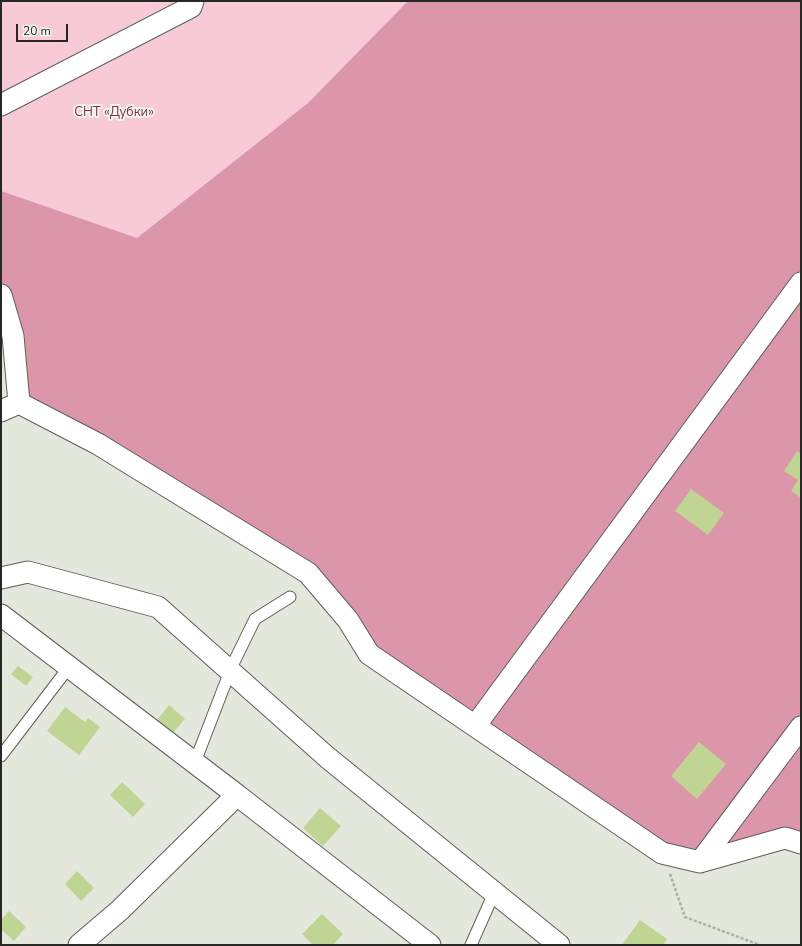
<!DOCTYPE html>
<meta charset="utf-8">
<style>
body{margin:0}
#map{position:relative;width:802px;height:946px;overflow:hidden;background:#e4e7dc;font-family:"Nunito Sans",sans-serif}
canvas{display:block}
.frame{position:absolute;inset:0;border:2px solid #272824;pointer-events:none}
.scale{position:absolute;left:16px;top:24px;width:52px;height:18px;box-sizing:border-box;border:2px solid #272824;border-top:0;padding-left:5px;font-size:12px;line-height:14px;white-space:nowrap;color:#272824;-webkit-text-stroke:3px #f1f5ea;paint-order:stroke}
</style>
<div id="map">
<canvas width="802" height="946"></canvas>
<div class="frame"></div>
<div class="scale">20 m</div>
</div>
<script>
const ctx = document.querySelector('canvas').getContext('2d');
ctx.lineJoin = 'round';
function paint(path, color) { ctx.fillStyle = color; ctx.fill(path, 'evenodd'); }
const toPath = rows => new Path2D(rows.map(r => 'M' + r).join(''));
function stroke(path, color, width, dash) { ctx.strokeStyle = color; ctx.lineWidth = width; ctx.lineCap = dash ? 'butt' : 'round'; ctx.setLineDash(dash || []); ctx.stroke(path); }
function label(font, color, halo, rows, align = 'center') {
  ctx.font = font + ' "Nunito Sans",sans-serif'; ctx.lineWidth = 4; ctx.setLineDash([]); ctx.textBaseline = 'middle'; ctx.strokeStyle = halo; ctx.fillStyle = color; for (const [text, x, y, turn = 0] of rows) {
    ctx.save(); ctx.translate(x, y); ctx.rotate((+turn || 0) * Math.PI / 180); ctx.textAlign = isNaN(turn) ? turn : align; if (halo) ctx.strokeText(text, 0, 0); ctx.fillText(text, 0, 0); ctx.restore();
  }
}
paint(toPath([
 [1,1,408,1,308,103,137,238,1,200]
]), '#f7cad6');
paint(toPath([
 [408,1,801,1,801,843,785,838,662,853,369,654,308,573,19,403,1,295,1,191,137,238,308,103]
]), '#db96aa');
paint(toPath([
 [797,451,801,454,801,498,791,491,798,480,784,471],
 [691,489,724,513,708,535,675,511],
 [18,666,33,677,26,686,11,674],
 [169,705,185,719,173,733,157,720],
 [65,707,85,722,88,718,100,727,79,755,47,731],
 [699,742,726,764,697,799,671,776],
 [122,782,145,804,133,817,110,795],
 [320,808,341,826,323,846,303,828],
 [77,871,94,888,81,901,65,884],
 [9,911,26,927,14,941,1,929,1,920],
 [322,914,343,934,333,945,313,945,302,934],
 [640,920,667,939,663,945,622,945]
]), '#c0d494');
const lane = toPath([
 [1,756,69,667],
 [195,762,232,666,255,619,290,597],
 [471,945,494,893]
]);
const street = toPath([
 [1,105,191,7,193,1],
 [1,295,13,336,19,403],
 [1,411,19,403,98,444,308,573,348,620,369,654,662,853,700,862,785,838,801,843],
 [1,578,28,572,158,607,328,758,559,945],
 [1,615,237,795],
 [475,726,801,283],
 [700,862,801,727],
 [79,945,120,910,237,795,430,945]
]);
stroke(lane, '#5d6057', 13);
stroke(street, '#5d6057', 23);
stroke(toPath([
 [670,874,685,917,760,945]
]), '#abaea5', 2.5, [3, 2]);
stroke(lane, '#fff', 11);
stroke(street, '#fff', 21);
label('13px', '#82304e', '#f1f5ea', [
 ["СНТ «Дубки»",114,113]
]);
</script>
